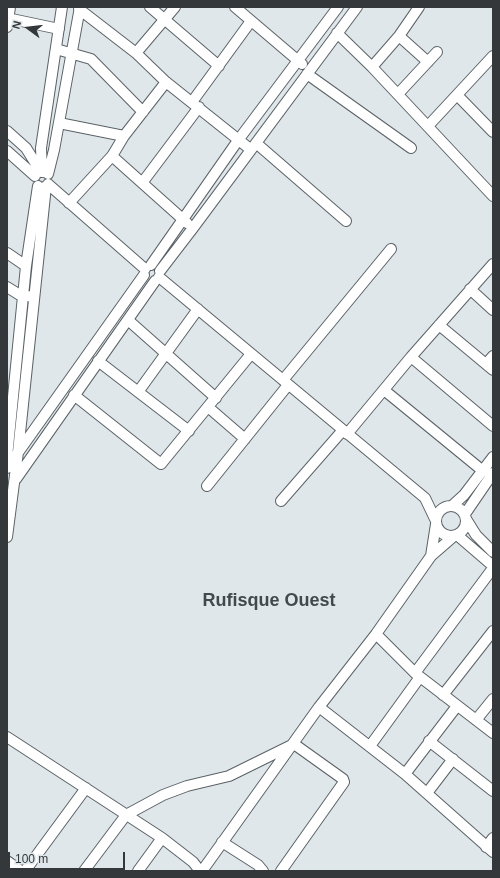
<!DOCTYPE html>
<style>
body{margin:0}
#map{position:relative;width:500px;height:878px;overflow:hidden;background:#dfe7eb;font-family:Helvetica,sans-serif}
canvas{display:block}
.frame{position:absolute;inset:0;border:8px solid #35383a;pointer-events:none}
.north{position:absolute;left:8px;top:8px;width:40px;height:40px;-webkit-text-stroke:3px #dfe7eb;paint-order:stroke;rotate:285deg;font-size:11px;font-weight:700;line-height:16px;text-align:center;color:#35383a}
.north::after{content:'';display:block;margin:auto;width:14px;height:18px;background:#35383a;clip-path:polygon(50% 0,100% 100%,50% 72%,0 100%)}
.scale{position:absolute;left:8px;top:852px;width:117px;height:18px;box-sizing:border-box;border:2px solid #35383a;border-top:0;padding-left:5px;font-size:12px;line-height:14px;white-space:nowrap;color:#35383a;-webkit-text-stroke:3px #dfe7eb;paint-order:stroke}
</style>
<div id="map">
<canvas width="500" height="878"></canvas>
<div class="frame"></div>
<div class="north">N</div>
<div class="scale">100 m</div>
</div>
<script>
const ctx = document.querySelector('canvas').getContext('2d');
ctx.lineJoin = 'round';
const toPath = rows => new Path2D(rows.map(r => 'M' + r).join(''));
function stroke(path, color, width, dash) { ctx.strokeStyle = color; ctx.lineWidth = width; ctx.lineCap = dash ? 'butt' : 'round'; ctx.setLineDash(dash || []); ctx.stroke(path); }
function label(font, color, halo, rows, align = 'center') {
  ctx.font = font + ' Helvetica,sans-serif'; ctx.lineWidth = 3; ctx.setLineDash([]); ctx.textBaseline = 'middle'; ctx.strokeStyle = halo; ctx.fillStyle = color; for (const [text, x, y, turn = 0] of rows) {
    ctx.save(); ctx.translate(x, y); ctx.rotate((+turn || 0) * Math.PI / 180); ctx.textAlign = isNaN(turn) ? turn : align; if (halo) ctx.strokeText(text, 0, 0); ctx.fillText(text, 0, 0); ctx.restore();
  }
}
const minor = toPath([
 [150,7,219,66],
 [235,7,302,64],
 [419,7,399,36,428,62],
 [79,9,136,53,166,82,250,149],
 [7,18,59,29],
 [7,27,10,7],
 [337,33,372,67,493,196],
 [56,49,91,59,143,112],
 [136,53,175,7],
 [372,67,399,36],
 [307,74,411,148],
 [398,94,437,52],
 [458,96,493,132],
 [192,102,251,21],
 [59,123,124,136],
 [428,126,493,56],
 [7,131,26,148,41,172],
 [256,143,346,221],
 [7,151,35,176],
 [112,156,187,223],
 [42,172,41,148,62,7],
 [48,174,54,150,80,7],
 [142,183,199,107],
 [48,184,145,269],
 [69,203,112,156,124,136,166,82],
 [7,253,26,266],
 [151,265,239,139,338,7],
 [160,271,193,228,357,7],
 [159,277,425,498,436,521],
 [7,287,23,297,28,296],
 [470,289,493,310],
 [128,320,216,398],
 [439,325,493,370],
 [411,357,493,426],
 [98,361,189,431],
 [486,364,493,356],
 [283,380,391,249],
 [384,390,483,471],
 [138,392,198,309],
 [74,395,161,464,251,354],
 [208,407,245,439],
 [347,434,411,357,493,264],
 [7,457,26,266,38,186],
 [7,468,144,275],
 [16,479,155,281],
 [207,486,288,385],
 [281,501,343,430],
 [453,505,464,495,493,457],
 '436 521a15 15 0 1 1 30 0a15 15 0 1 1-30 0Z',
 [465,514,493,473],
 [466,519,476,535,493,552],
 [457,535,493,566],
 [7,537,18,452,46,186],
 [431,556,436,524],
 [376,634,415,673,493,733],
 [415,673,493,568],
 [443,695,493,631],
 [319,707,405,774,493,852],
 [476,720,493,699],
 [7,737,162,838,193,862,200,871],
 [429,741,493,791],
 [370,746,420,677],
 [405,774,457,706],
 [427,793,453,759],
 [222,842,258,865,263,871],
 [486,847,493,838],
 [7,861,21,871],
 [25,871,86,788],
 [84,871,126,815,163,795,187,786,229,776,294,744,343,779,344,782,281,871],
 [138,871,162,838],
 [202,871,319,707,376,634,431,556,454,536]
]);
stroke(minor, '#5b6266', 12);
stroke(minor, '#fff', 10);
label('bold 18px', '#42494c', '#dfe7eb', [
 ["Rufisque Ouest",269,601]
]);
</script>
